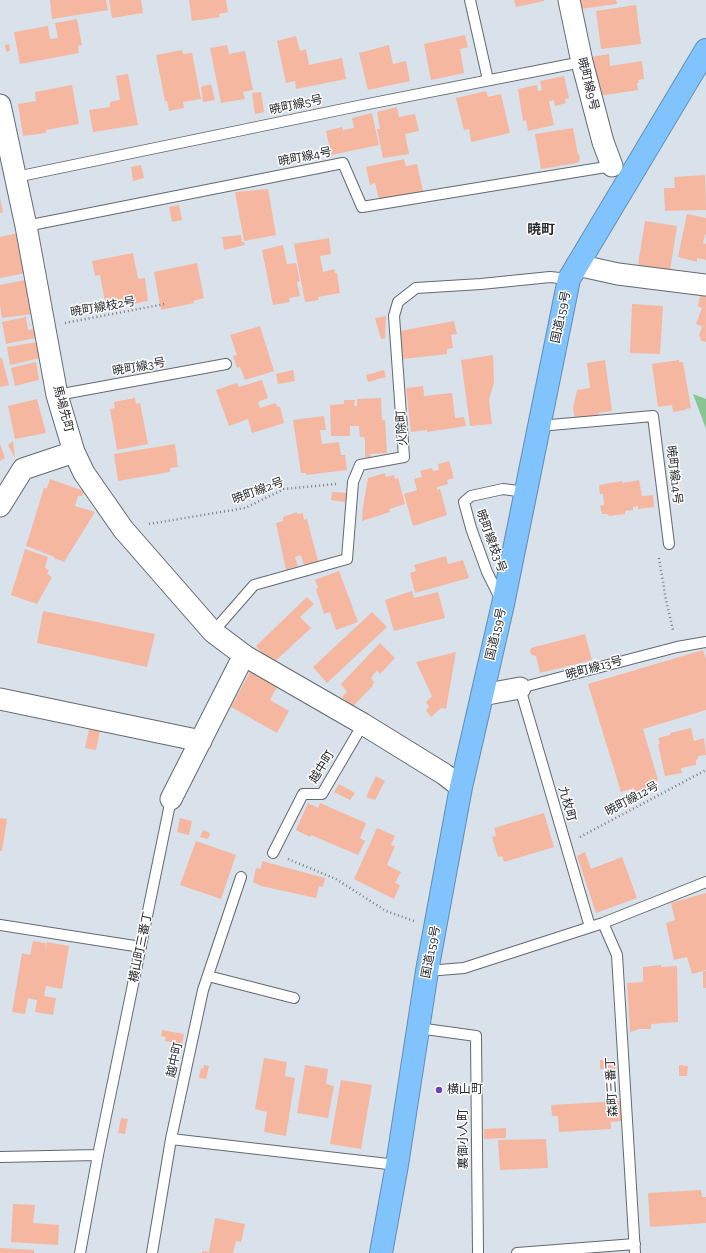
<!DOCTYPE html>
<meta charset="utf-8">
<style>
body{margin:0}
canvas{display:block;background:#d9e1ea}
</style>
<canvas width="706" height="1253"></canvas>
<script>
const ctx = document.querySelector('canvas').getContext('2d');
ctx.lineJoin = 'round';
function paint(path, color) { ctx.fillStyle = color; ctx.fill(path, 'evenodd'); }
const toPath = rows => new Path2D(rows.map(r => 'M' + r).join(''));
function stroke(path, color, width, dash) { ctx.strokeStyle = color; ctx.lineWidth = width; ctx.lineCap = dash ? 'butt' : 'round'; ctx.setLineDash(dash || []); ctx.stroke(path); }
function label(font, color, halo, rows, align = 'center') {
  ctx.font = font + ' "Zilla Slab","Noto Sans JP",serif'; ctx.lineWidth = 3; ctx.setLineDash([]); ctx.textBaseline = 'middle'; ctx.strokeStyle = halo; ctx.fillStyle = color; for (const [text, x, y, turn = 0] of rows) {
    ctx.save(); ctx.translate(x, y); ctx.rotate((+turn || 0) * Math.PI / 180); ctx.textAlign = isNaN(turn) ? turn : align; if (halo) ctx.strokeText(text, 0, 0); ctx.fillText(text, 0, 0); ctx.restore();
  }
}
paint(toPath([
 [693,394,706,399,706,429]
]), '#89c593');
paint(toPath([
 [50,0,106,0,108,10,52,19],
 [109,0,141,0,143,13,112,18],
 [189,0,226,0,228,12,219,14,220,17,192,21],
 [514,0,544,0,544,1,516,7],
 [579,0,616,0,617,4,580,9],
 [636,5,641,44,601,49,596,11],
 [77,19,82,45,78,46,79,53,20,64,14,32,48,26,50,39,58,38,55,23],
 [465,35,468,47,460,49,464,73,431,80,424,44],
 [296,36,300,51,306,49,309,65,342,58,346,79,296,89,295,81,286,83,277,41],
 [9,44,10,51,6,52,5,45],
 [227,45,229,54,245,51,253,90,243,92,245,99,221,103,210,48],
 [389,45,393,64,406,61,410,81,368,90,359,53],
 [182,50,183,54,192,53,201,99,183,102,184,108,169,111,167,101,165,101,156,55],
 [609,54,610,66,642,61,644,79,638,80,639,83,637,83,638,90,592,97,595,83,592,57],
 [128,74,138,125,93,132,89,110,110,107,110,102,120,100,116,76],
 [564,76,569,98,565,99,566,103,555,106,554,100,549,101,554,125,528,131,526,120,523,121,518,89,537,85,538,91,542,90,540,81],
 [211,84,215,100,203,102,201,87],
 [72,85,79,124,46,130,46,133,23,136,18,104,36,101,35,92],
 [486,91,488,97,501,94,510,133,471,142,469,129,464,130,456,98],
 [261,92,264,112,255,114,252,93],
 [397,107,399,117,415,114,419,131,405,134,409,154,383,158,377,129,380,129,377,112],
 [372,113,379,145,331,155,326,131,342,127,343,130,354,128,352,118],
 [573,128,578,155,579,154,580,160,577,163,541,169,535,134],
 [404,159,406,166,417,164,423,191,379,199,375,183,370,185,366,167],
 [141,165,144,178,133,181,131,167],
 [705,175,706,210,665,211,664,188,675,188,674,177],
 [268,189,276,235,244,241,235,192],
 [0,198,3,212,0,213],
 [179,205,182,220,172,222,169,207],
 [687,214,706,218,706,235,705,234,703,243,706,244,706,260,697,258,697,262,678,257],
 [645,221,677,226,670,271,638,265],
 [18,233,26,273,0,278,0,237],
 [241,235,242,242,244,242,245,245,224,250,222,237],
 [329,238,331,254,320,256,323,272,334,269,335,273,337,273,340,293,318,297,319,300,305,302,294,244],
 [283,245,287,264,296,263,300,281,297,282,300,296,289,298,290,302,273,305,262,250],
 [133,253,138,279,145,278,148,301,123,306,122,299,105,302,100,275,95,276,92,261],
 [197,263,204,298,193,301,194,303,161,310,154,272],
 [25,280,32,314,2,318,0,305,0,285],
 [701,291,706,292,706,342,700,340,701,337,699,336,702,326,696,324,702,308,698,306],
 [632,304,663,306,660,354,630,353],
 [386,316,385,338,381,339,375,318],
 [26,317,28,330,35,329,35,338,6,344,2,322],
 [454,321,457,334,451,335,453,348,447,349,447,354,403,359,400,331],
 [260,326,274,371,245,380,240,367,237,368,233,356,237,355,230,335],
 [37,342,40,358,10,365,7,347],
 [493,355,494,382,489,400,492,424,470,426,461,360],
 [0,358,2,358,9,385,0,387],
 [605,360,612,411,598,413,599,416,575,419,573,408,577,390,590,388,587,363],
 [679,360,679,362,683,362,691,408,685,409,686,410,673,412,672,405,658,407,652,364],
 [36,362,39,380,15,386,11,368],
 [293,370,295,381,278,384,276,374],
 [384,370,386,377,368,382,366,375],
 [262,380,268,398,258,402,260,408,275,403,278,407,280,407,284,423,252,433,248,419,229,426,216,390,237,383,239,387],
 [423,386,424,396,452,393,455,418,464,417,466,426,427,432,427,430,411,432,406,388],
 [135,398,136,404,140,403,148,444,117,450,110,409,115,408,114,402],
 [381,398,382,420,385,420,387,453,370,454,371,457,365,457,365,440,364,437,360,437,359,426,350,426,350,436,331,436,330,405,344,404,344,400,355,400,354,406,357,406,357,399],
 [37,399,46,433,15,439,8,406],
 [324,416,326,430,320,430,322,444,339,442,341,455,345,455,347,470,306,475,306,473,301,473,293,420],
 [13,441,15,457,15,458,8,445],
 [0,444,5,458,0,461],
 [175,444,178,467,170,468,170,472,118,481,114,454],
 [449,461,454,478,447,480,448,484,437,487,437,490,440,489,447,515,413,526,404,494,417,490,414,479,422,477,420,471,432,468,433,471,439,470,438,464],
 [385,473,386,477,394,475,395,479,398,478,405,504,389,509,390,512,362,521,363,506,368,478],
 [50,479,84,491,82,496,78,496,75,506,95,512,64,562,54,558,55,557,26,546,44,488,47,488],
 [639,480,642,496,653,495,654,507,638,509,638,506,633,507,633,510,625,511,625,514,609,516,608,514,602,514,600,506,604,505,603,494,600,494,599,485,622,481,623,483],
 [332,492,347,493,346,502,331,500],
 [297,512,297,514,303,513,304,520,307,519,318,561,304,565,301,555,295,557,298,566,286,570,276,523,283,521,283,517],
 [25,549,48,557,45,568,49,570,47,574,52,577,37,604,11,595],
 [446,556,448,564,463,560,469,578,415,593,410,573,416,571,414,565],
 [339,571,358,622,336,630,330,612,324,614,316,589,318,588,315,580],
 [412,591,414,598,438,592,445,618,394,631,385,600],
 [307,597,314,604,300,617,311,628,272,664,256,646],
 [43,611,155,634,147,667,37,643],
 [372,612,387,627,327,683,313,667],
 [585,634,592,660,540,673,536,656,532,655,530,652,531,648],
 [380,643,395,658,380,674,377,670,371,678,374,682,372,685,373,686,352,707,342,697,347,692,341,684],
 [703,650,706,660,706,710,643,729,658,780,648,783,650,790,635,794,634,788,621,792,588,684],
 [456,652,446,709,441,708,431,717,426,710,429,707,426,702,432,696,416,662],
 [250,672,277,687,270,700,289,711,277,733,231,707],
 [691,728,694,741,704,738,706,755,698,756,698,759,696,760,696,765,681,768,682,773,665,776,658,744,660,744,658,738,670,735,670,733],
 [89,729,100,731,96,750,85,748],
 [376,776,385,781,375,800,366,797],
 [339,784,355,793,350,800,334,792],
 [308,803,318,808,320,803,366,823,360,838,365,841,358,855,311,835,310,837,296,830],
 [544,813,554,847,504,862,502,856,498,857,492,837,496,836,494,828],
 [0,818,7,819,2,851,0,851],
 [180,818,192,821,189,835,177,832],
 [377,828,395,836,391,845,395,846,387,865,401,872,395,883,400,885,394,899,354,879],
 [203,830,210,833,208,839,200,837],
 [196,841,236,855,221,899,180,885],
 [585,852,591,869,622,857,637,898,596,913,577,856],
 [262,861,325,878,323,887,319,886,316,898,261,886,253,882,256,868,261,869],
 [706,893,706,970,692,974,687,957,674,960,666,923,675,920,671,903],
 [33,941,46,943,45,952,47,942,69,946,62,989,46,986,44,996,56,998,53,1015,35,1012,37,1000,28,998,25,1014,12,1012,22,953,30,955],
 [661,965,661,967,677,966,678,1022,651,1024,651,1029,639,1029,630,1032,627,983,643,982,643,967],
 [703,971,706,971,706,988,703,988],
 [162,1030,184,1034,182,1044,165,1041,166,1037,161,1036],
 [264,1058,287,1062,285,1076,295,1078,286,1136,264,1132,267,1112,255,1109],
 [600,1060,615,1060,615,1069,600,1069],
 [204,1065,209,1066,206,1079,199,1078,201,1068,203,1069],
 [305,1065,328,1069,326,1084,334,1086,328,1118,297,1113],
 [679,1065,688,1066,687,1076,679,1076],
 [341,1080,372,1085,361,1149,330,1144],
 [620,1101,622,1121,611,1122,611,1129,559,1132,558,1116,552,1116,551,1105],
 [121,1118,128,1119,125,1134,118,1133],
 [506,1128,506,1138,484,1139,484,1129],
 [546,1139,548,1168,500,1170,498,1140],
 [701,1190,702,1197,706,1197,706,1223,650,1227,648,1193],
 [13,1204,35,1205,33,1223,59,1225,58,1245,11,1242],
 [215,1218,245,1224,241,1242,236,1241,233,1253,202,1253,202,1251,209,1252],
 [0,1248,34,1250,34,1253,0,1253]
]), '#f6b7a1');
const lane = toPath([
 [470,0,488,80],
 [16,177,358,106,582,62],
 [26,226,343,163,362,207,612,166,615,168],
 [57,395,226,364],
 [539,426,653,416,669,544],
 [501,600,487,572,471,528,464,502,471,496,503,489,525,492],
 [213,632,254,585,347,559,353,482,360,465,404,457,394,316,398,302,416,288,481,284,550,277,569,279],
 [273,853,303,794,322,794,363,724],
 [603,923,617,955,635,1253],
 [0,925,141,947],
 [590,927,520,688,677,647,706,642],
 [427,971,464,968,603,923,706,882],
 [208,976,294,998],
 [418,1028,476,1036,478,1253],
 [171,1139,397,1165],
 [0,1157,98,1155],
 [80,1253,98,1155,171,799],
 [152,1253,171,1139,203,990,241,877],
 [517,1253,635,1244]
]);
const street = toPath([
 [569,0,582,62,603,142,612,166],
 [0,105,26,226,57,395,74,452,84,473,123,529,213,632,245,656,363,724,444,774,461,787],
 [577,265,618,274,706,285],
 [0,506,23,469,74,452],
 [482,695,520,688],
 [0,699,201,741],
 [171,799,244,655]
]);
const highway = toPath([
 [381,1253,397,1165,427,971,461,787,503,604,569,279,706,50]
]);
stroke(lane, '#626971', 12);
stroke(street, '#626971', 23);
stroke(highway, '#618db4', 24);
stroke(toPath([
 [65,323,165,304],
 [149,524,245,508,284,489,336,484],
 [659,558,666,600,673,630],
 [580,837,706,770],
 [288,859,336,879,386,911,414,921]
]), '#797e85', 2.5, [1, 3]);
stroke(lane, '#fff', 10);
stroke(street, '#fff', 21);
stroke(highway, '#81c3fd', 22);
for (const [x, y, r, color] of [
 [439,1090,4,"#6a42bb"]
]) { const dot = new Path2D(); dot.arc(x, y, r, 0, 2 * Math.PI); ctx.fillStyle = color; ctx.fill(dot); stroke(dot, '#fff', 1.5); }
label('12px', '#26292d', '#fff', [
 ["暁町線9号",588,84,76],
 ["暁町線5号",296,105,-12],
 ["暁町線4号",305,157,-11],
 ["暁町線枝2号",103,307,-10],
 ["国道159号",561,317,-78],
 ["暁町線3号",139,367,-10],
 ["馬場先町",63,409,75],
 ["火除町",402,428,-94],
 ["暁町線14号",674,475,83],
 ["暁町線2号",258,491,-20],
 ["暁町線枝3号",491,541,70],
 ["国道159号",496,634,-77],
 ["暁町線13号",594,668,-15],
 ["越中町",322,767,-58],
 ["暁町線12号",632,799,-28],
 ["九枚町",567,804,74],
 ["横山町三番丁",141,947,-78],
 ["国道159号",431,952,-79],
 ["越中町",175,1060,-78],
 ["森町三番丁",612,1087,-93],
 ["裏御小人町",464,1139,-90]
]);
label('12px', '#26292d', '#fff', [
 ["横山町",447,1090]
], 'left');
label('bold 14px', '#26292d', '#fff', [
 ["暁町",541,230]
]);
</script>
